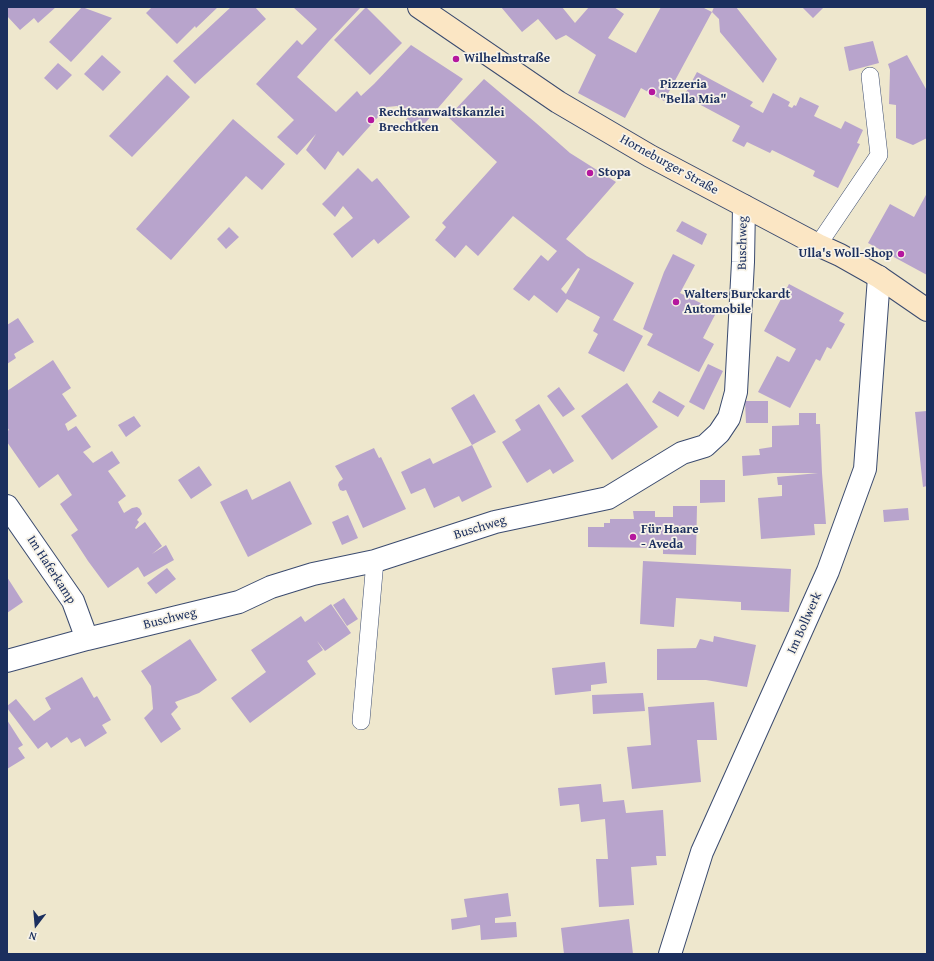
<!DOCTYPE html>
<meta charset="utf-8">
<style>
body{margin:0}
#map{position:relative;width:934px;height:961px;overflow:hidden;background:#eee7cd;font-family:"Gentium Book Plus",serif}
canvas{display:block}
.frame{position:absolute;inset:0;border:8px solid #1b2f5e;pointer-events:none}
.north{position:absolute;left:16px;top:905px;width:40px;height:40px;-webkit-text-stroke:3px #f7f3e8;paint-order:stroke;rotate:196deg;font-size:11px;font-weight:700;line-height:16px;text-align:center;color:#1b2f5e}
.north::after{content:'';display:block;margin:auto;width:14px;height:18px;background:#1b2f5e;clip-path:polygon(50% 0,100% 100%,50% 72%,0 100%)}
</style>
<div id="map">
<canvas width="934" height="961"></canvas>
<div class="frame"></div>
<div class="north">N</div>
</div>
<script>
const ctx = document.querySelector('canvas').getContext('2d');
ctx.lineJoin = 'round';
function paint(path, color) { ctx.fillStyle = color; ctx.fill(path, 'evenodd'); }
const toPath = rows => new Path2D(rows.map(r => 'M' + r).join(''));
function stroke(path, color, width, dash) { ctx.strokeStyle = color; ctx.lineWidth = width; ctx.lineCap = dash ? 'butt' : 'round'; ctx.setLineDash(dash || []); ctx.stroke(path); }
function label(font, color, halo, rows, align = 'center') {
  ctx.font = font + ' "Gentium Book Plus",serif'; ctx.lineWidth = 3.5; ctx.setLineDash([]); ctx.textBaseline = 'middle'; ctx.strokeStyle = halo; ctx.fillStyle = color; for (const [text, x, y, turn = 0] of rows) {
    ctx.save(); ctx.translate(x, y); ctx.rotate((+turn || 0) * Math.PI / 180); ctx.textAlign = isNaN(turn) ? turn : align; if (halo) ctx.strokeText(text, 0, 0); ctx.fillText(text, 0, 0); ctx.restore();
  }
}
paint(toPath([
 [7,7,56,7,38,23,34,18,20,30,7,16],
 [82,7,112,18,71,62,49,42],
 [152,7,218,7,196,28,195,26,177,44,146,13],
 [231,7,255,7,266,19,195,84,173,61],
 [293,7,361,7,329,41,297,77,336,112,357,91,361,96,374,84,411,45,463,79,420,129,406,120,410,114,397,106,387,107,343,156,338,151,325,170,306,150,316,134,297,155,277,137,294,120,256,84,297,40,302,45,317,29],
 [366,7,402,43,370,75,334,40],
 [501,7,562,7,575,23,589,7,614,7,624,14,608,38,636,53,661,7,702,7,712,12,714,7,736,7,777,59,763,83,720,32,719,19,712,12,664,101,641,88,625,118,578,93,596,55,566,35,556,40,538,19,522,32],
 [802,7,824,7,813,18],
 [873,41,879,63,849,71,844,47],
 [102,55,121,72,103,91,84,74],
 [907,55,926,89,927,88,927,138,913,145,896,138,896,105,889,104,890,70,888,64],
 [58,63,72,75,57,90,44,78],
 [697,72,753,102,750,106,763,113,773,93,790,102,788,106,792,108,794,105,796,106,800,97,819,106,814,116,818,118,841,129,845,121,863,130,857,143,860,144,838,188,813,176,815,171,772,150,770,153,747,142,744,147,732,141,740,126,684,96],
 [167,75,190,97,132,157,109,136],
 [484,79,536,123,570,153,616,182,566,239,587,256,634,283,613,320,643,336,624,372,588,353,598,334,593,331,600,317,567,299,557,313,534,295,529,301,513,289,541,255,548,261,557,251,513,216,478,256,466,245,455,258,435,240,446,227,442,223,497,162,448,117],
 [578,268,580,269,566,294,561,289],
 [233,119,285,164,262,190,246,176,171,260,136,229],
 [358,168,372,182,377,178,410,217,378,244,374,239,352,258,333,234,353,218,343,206,335,217,322,204],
 [927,193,927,275,868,243,890,204,914,217],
 [682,221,707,234,702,245,676,231],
 [229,227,239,237,226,249,217,239],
 [673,254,695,265,680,293,717,311,703,338,714,344,699,372,647,345,653,334,643,329,664,272],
 [789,284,844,313,839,321,845,324,831,349,827,347,820,361,816,359,790,408,758,392,777,356,789,362,796,349,764,331],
 [18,318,34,342,14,354,16,358,7,364,7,325],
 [53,360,71,388,62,394,77,416,65,424,68,431,76,426,91,447,83,452,93,463,112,451,120,463,108,471,126,496,118,502,124,513,132,508,137,507,140,509,142,514,137,520,139,522,135,528,136,529,145,522,162,546,152,554,166,545,174,560,144,577,138,567,108,588,88,561,71,535,78,530,60,504,72,495,58,474,39,488,7,442,7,431,9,430,7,427,7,391],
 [708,364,723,371,704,410,689,402],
 [627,383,658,427,612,460,581,416],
 [559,387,575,409,563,417,547,396],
 [659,391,685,406,678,417,652,402],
 [474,394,496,432,472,445,451,408],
 [745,401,768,401,768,423,746,423],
 [539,404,574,461,553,474,550,469,527,483,502,442,521,430,515,420],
 [927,411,927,486,923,487,915,412],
 [799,413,816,413,816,424,820,424,822,473,826,524,814,524,815,535,761,539,758,498,782,496,782,485,778,485,777,477,818,473,774,473,743,476,742,456,760,455,759,449,772,447,772,426,799,425],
 [134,416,141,426,126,437,118,425],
 [472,445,492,487,462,502,459,496,434,508,425,488,411,494,401,472,430,458,433,464],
 [374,448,379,458,381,457,406,509,363,528,346,490,343,491,340,490,338,485,339,482,343,479,335,466],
 [199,466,212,485,191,499,178,480],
 [700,480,725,480,725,502,700,503],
 [290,481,312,524,248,557,220,502,247,489,252,500],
 [673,506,697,506,696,555,663,554,663,548,588,547,588,527,604,527,604,523,610,523,610,519,634,519,633,511,655,511,655,517,673,517],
 [908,508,909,520,884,522,883,510],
 [348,515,358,538,342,545,332,522],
 [643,561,791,569,789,612,741,610,741,602,676,598,674,627,640,624],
 [167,568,176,579,156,594,147,583],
 [7,577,23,602,7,613],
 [344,598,358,619,347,626,333,605],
 [331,604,351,633,325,651,317,641,323,650,307,661,316,674,250,723,231,698,266,672,251,650,301,616,305,622],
 [714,636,756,645,747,687,706,680,657,680,657,649,696,648,700,639,713,642],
 [190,639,217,680,199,693,175,702,178,707,171,714,181,729,161,743,144,718,153,709,151,686,141,671],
 [605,662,607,683,591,685,591,691,555,695,552,668],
 [82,677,94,698,97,696,111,720,102,725,107,733,85,747,80,738,71,743,67,737,51,748,47,742,38,749,7,708,7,706,16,699,34,721,51,709,45,698],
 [643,693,645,711,593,714,592,695],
 [714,702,717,740,697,740,701,782,632,789,627,747,651,745,648,707],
 [7,720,23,745,18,748,25,758,7,769],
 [601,784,603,802,624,800,626,813,663,810,666,856,656,856,657,865,631,867,634,905,599,907,596,859,608,859,605,819,581,822,579,804,560,806,558,788],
 [508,893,511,916,495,918,495,923,516,922,517,937,481,940,480,925,452,930,451,919,467,917,464,899],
 [629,919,633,954,564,954,561,928]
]), '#b8a4cc');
const lane = toPath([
 [818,245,879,155,870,76],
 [361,721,375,561]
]);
const street = toPath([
 [7,506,73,601,87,639],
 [7,661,87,639,239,602,271,587,313,574,375,561,495,522,608,498,682,453,705,446,719,433,729,418,736,392,743,262,744,206],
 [670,954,702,852,828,571,865,469,879,277]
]);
const secondary = toPath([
 [419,7,558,102,650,156,818,245,840,255,879,277,927,310]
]);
stroke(lane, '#3b4b6f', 18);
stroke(street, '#3b4b6f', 24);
stroke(secondary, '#3b4b6f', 24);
stroke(lane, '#fff', 17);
stroke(street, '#fff', 22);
stroke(secondary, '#fbe6c4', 22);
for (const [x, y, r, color] of [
 [456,59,4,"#b5179e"],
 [652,92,4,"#b5179e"],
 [371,120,4,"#b5179e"],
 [590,173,4,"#b5179e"],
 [901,254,4,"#b5179e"],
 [676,302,4,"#b5179e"],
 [633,537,4,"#b5179e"]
]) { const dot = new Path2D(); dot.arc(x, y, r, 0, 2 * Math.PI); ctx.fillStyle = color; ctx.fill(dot); stroke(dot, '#f7f3e8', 1.5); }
label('bold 13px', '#1b2f5e', '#f7f3e8', [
 ["Wilhelmstraße",464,59],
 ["Pizzeria",660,85],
 ["\"Bella Mia\"",660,100],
 ["Rechtsanwaltskanzlei",379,113],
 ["Brechtken",379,128],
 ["Stopa",598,173],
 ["Ulla's Woll-Shop",893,254,"right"],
 ["Walters Burckardt",684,295],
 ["Automobile",684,310],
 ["Für Haare",641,530],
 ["- Aveda",641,545]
], 'left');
label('13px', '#1b2f5e', '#f7f3e8', [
 ["Horneburger Straße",669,165,29],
 ["Buschweg",743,243,-89],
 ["Buschweg",480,528,-17],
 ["Im Haferkamp",51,570,57],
 ["Buschweg",170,619,-14],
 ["Im Bollwerk",805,623,-66]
]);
</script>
